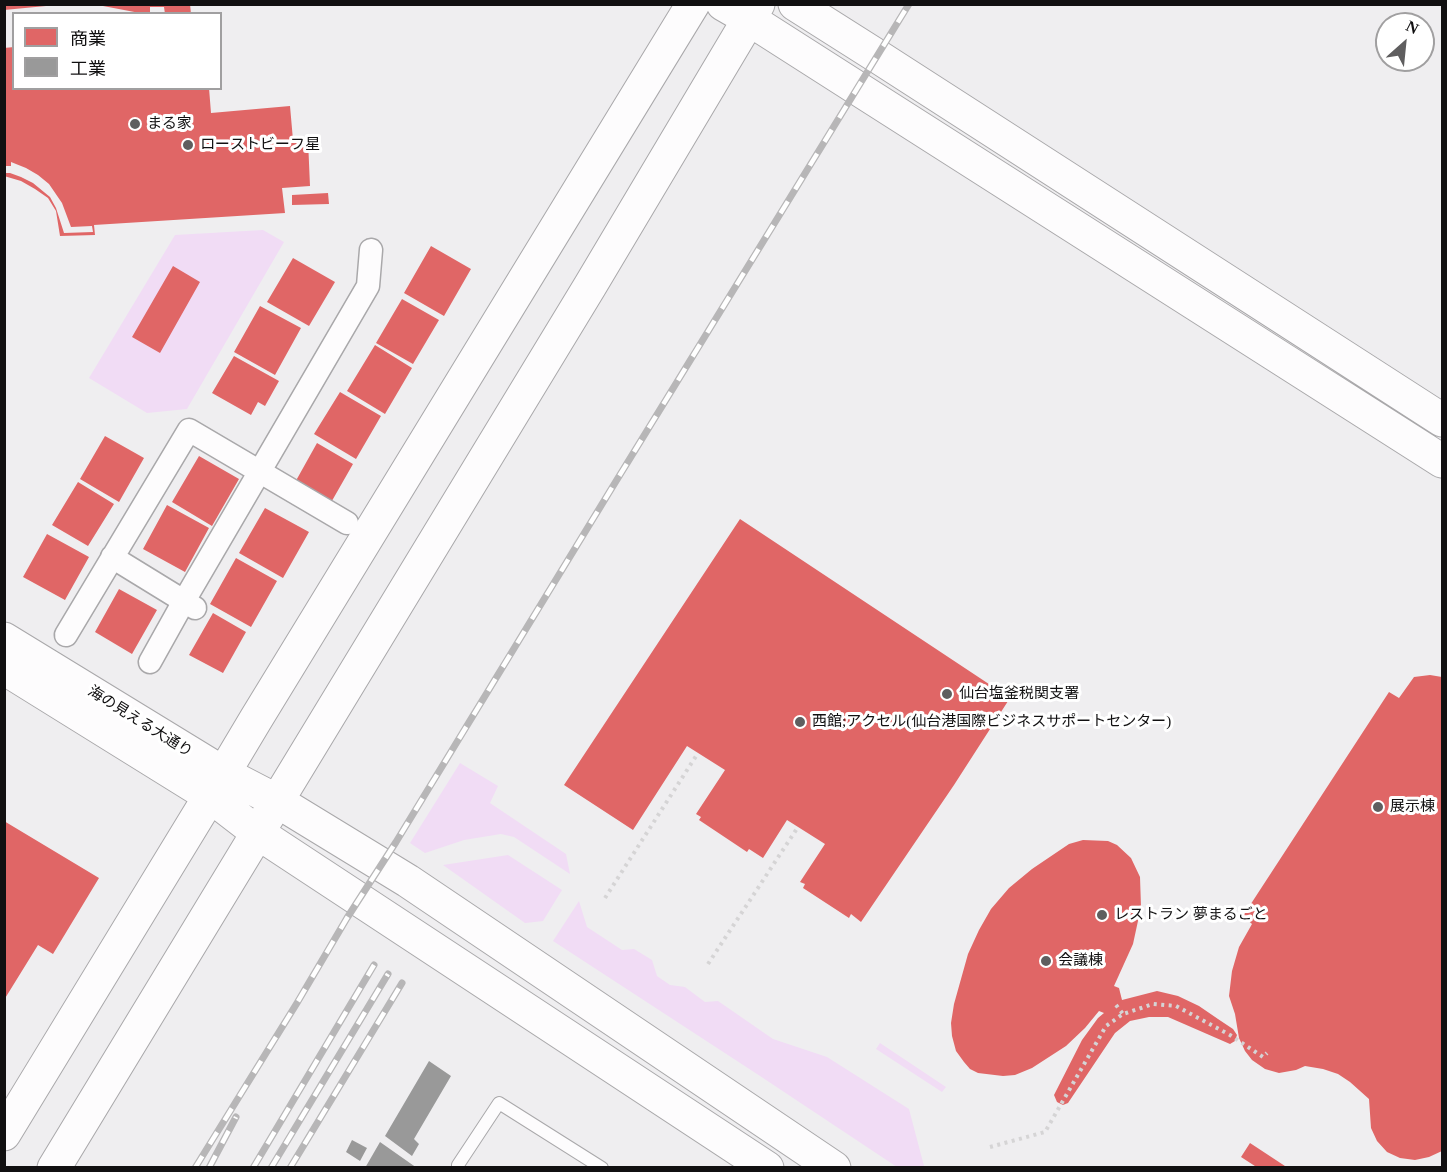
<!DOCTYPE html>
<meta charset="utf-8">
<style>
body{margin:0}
#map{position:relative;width:1447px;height:1172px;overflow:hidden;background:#efeef0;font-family:"Times New Roman","Noto Sans JP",serif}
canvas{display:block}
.frame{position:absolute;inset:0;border:6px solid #111011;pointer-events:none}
.legend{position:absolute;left:12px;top:12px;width:210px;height:78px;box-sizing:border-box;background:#fff;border:2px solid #a09fa0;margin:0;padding:8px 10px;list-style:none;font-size:18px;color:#111011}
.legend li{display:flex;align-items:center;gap:12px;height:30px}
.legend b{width:30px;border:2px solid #a09fa0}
.north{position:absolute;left:1375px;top:12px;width:60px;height:60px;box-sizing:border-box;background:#fff;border:2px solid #a09fa0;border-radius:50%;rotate:27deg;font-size:16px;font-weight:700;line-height:24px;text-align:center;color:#111011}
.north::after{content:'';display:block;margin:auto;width:21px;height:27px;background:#5f5e5f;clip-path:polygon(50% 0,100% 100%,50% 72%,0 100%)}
</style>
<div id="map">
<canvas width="1447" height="1172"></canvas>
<div class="frame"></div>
<ul class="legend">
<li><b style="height:16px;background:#e06666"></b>商業</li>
<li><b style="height:16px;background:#999"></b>工業</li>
</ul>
<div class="north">N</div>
</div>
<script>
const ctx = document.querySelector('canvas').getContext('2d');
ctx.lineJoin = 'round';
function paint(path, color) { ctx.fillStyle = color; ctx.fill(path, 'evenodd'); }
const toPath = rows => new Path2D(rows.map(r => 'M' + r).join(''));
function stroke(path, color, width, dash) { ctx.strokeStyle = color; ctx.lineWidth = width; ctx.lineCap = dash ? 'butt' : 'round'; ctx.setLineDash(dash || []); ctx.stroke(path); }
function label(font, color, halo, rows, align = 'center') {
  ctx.font = font + ' "Times New Roman","Noto Sans JP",serif'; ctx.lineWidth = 6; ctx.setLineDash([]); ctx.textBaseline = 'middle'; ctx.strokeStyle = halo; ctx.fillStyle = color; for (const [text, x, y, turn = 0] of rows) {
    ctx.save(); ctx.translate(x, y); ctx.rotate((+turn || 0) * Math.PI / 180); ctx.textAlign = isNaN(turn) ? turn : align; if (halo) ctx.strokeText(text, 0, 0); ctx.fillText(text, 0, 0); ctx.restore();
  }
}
paint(toPath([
 [263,230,284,242,187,409,147,413,89,378,175,235],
 [460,763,498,786,490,803,566,854,570,874,514,837,501,834,464,840,425,853,410,843],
 [508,855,562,890,543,921,525,923,443,865],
 [579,901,587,927,622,950,634,949,652,960,657,976,670,985,685,987,705,1002,718,1001,773,1039,827,1057,909,1109,924,1166,913,1167,897,1167,757,1074,553,941],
 [880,1043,946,1087,942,1092,876,1049]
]), '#f1dcf5');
paint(toPath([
 [4,4,46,4,46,6,4,10],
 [103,4,190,4,191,14,165,14,164,7,150,7,150,14,145,14,103,6],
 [14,47,14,88,209,88,211,113,290,106,293,140,308,140,310,186,282,188,285,213,94,225,95,235,60,236,56,211,48,198,35,189,21,181,4,176,4,173,10,173,21,177,33,183,50,197,56,208,64,233,93,232,92,226,71,227,62,203,49,184,38,175,26,168,11,162,11,166,4,166,4,48],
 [328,193,329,204,292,205,292,195],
 [431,246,471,269,444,316,404,293],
 [293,258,335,282,309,326,267,302],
 [173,266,200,282,160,353,132,337],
 [402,299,439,320,413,364,376,343],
 [260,306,301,328,275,375,234,352],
 [375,345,412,368,385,414,347,391],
 [234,356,279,381,265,406,258,402,251,415,212,393],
 [340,392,381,416,356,459,314,434],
 [105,436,144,458,119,502,80,479],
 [317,443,353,464,329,506,293,486],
 [199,456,239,479,212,526,172,502],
 [78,482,114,504,88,546,52,525],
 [167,505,209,528,185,572,143,549],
 [265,508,309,532,283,578,239,553],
 [740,519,1010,698,954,785,861,922,851,914,849,918,803,888,805,884,800,882,825,844,787,820,763,858,749,849,747,852,699,820,701,817,696,814,725,770,687,746,633,830,564,785],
 [47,534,89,557,65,600,23,577],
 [236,558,277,581,251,627,210,604],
 [119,589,157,610,132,654,95,632],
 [213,613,246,632,223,673,189,655],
 [1430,675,1442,677,1442,1151,1429,1157,1415,1160,1400,1158,1387,1152,1377,1141,1371,1128,1369,1099,1350,1082,1338,1074,1323,1069,1305,1066,1296,1070,1279,1073,1265,1069,1252,1060,1245,1051,1239,1038,1235,1014,1229,996,1232,971,1239,947,1252,924,1243,916,1389,692,1399,698,1414,677],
 [4,821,99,878,53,954,38,945,4,1000],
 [1083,840,1108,841,1117,845,1131,858,1140,877,1141,907,1133,944,1114,986,1119,988,1122,1000,1157,991,1178,996,1199,1006,1218,1019,1233,1029,1237,1035,1235,1041,1230,1044,1168,1017,1149,1017,1130,1021,1115,1033,1068,1103,1063,1105,1057,1102,1054,1095,1082,1040,1098,1018,1104,1013,1099,1011,1085,1028,1066,1046,1032,1068,1015,1075,1003,1076,978,1073,970,1069,964,1062,956,1051,952,1036,951,1023,954,1004,968,954,979,930,991,909,1009,888,1032,869,1069,844],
 [1250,1143,1288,1168,1258,1168,1241,1157]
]), '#e06666');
paint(toPath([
 [429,1061,451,1076,414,1139,419,1144,412,1156,385,1136],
 [352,1140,367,1148,360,1161,346,1152],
 [380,1142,417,1168,365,1168]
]), '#999');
const lane = toPath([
 [458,1165,499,1103,602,1168]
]);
const street = toPath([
 [112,557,195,608],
 [66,635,189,430,347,523],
 [150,662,184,601,368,286,371,250]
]);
const secondary = toPath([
 [723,4,749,19,857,88,1442,461],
 [795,4,877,56,1442,420],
 [4,639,223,773,277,801,408,881,834,1168],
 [4,668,210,796,258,833,767,1168],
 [4,1134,210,796,256,719,693,4],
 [54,1168,590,286,758,4]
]);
stroke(lane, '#a9a8aa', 14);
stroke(street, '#a9a8aa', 25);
stroke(secondary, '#a9a8aa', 35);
stroke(toPath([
 [605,898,698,753],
 [708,964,798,827],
 [1116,1005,1123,1014],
 [990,1147,1045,1132,1106,1026,1123,1014,1153,1004,1176,1006,1230,1035,1263,1057,1267,1053]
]), '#d5d4d5', 4, [3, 4.5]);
stroke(lane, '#fdfcfd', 12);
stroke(street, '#fdfcfd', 22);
stroke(secondary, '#fdfcfd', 33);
const rail = toPath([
 [195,1168,297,1003,347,918,396,842,610,491,909,4],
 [209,1168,236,1117],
 [253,1168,374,965],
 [271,1168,388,974],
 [290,1168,402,983]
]);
stroke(rail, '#b7b6b7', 7);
stroke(rail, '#fff', 4.5, [14]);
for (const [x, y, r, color] of [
 [135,124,6,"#5f5e5f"],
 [188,145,6,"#5f5e5f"],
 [947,694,6,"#5f5e5f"],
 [800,722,6,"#5f5e5f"],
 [1378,807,6,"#5f5e5f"],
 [1102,915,6,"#5f5e5f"],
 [1046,961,6,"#5f5e5f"]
]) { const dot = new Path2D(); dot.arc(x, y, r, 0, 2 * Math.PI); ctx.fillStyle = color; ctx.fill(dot); stroke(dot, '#fff', 2); }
label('15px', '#111011', '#fff', [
 ["まる家",147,124],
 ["ローストビーフ星",200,145],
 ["仙台塩釜税関支署",959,694],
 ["西館;アクセル(仙台港国際ビジネスサポートセンター)",812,722],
 ["展示棟",1390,807],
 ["レストラン 夢まるごと",1114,915],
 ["会議棟",1058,961]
], 'left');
label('15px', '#111011', '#fff', [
 ["海の見える大通り",140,722,32]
]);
</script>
